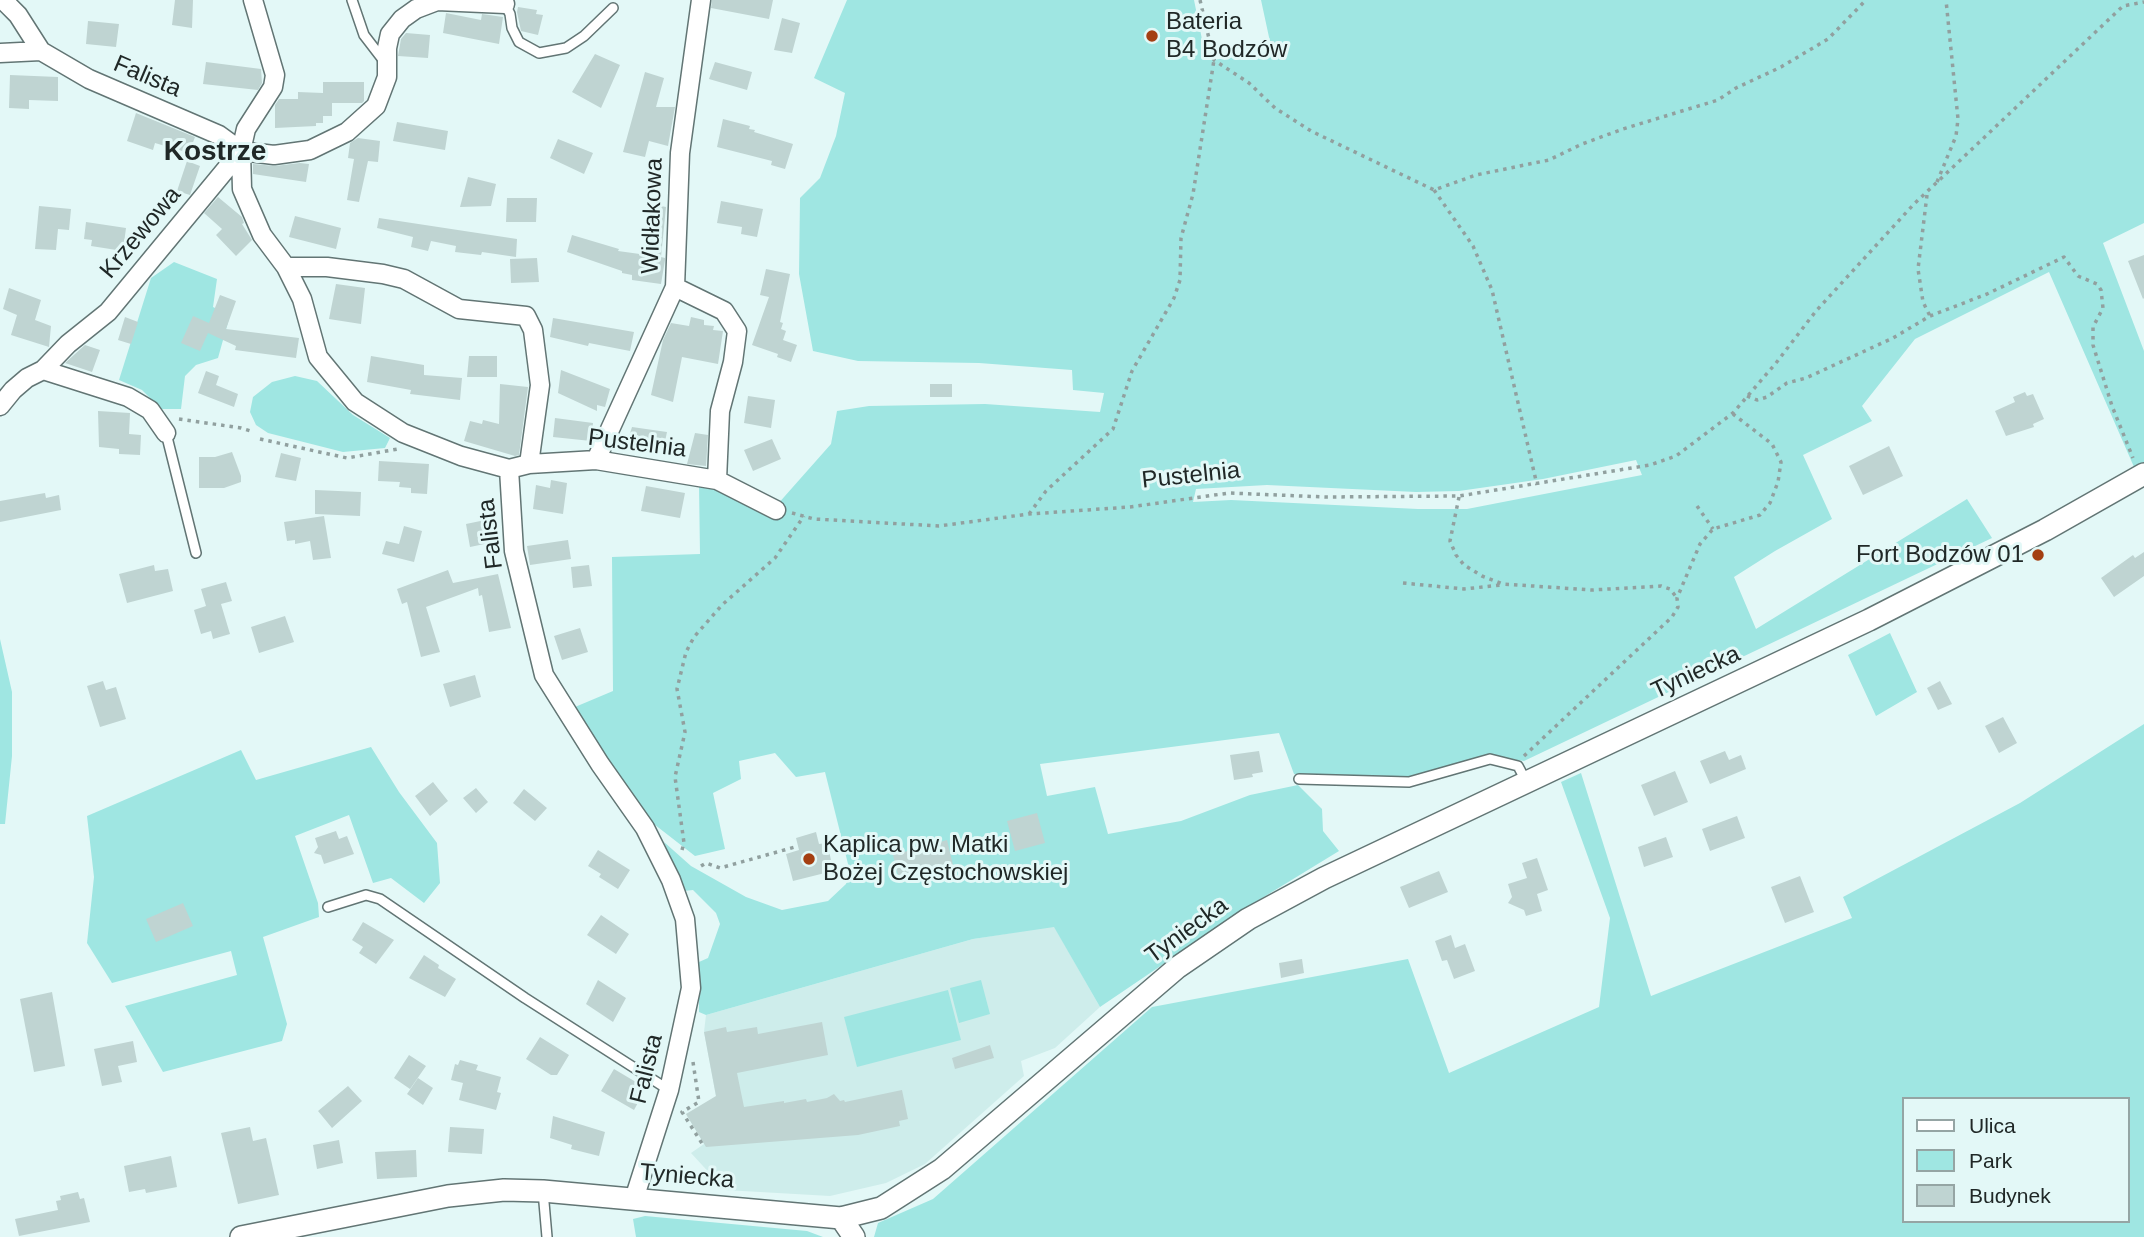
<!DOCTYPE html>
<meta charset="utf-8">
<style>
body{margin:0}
#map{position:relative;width:2144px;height:1237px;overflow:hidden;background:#e3f8f7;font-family:Helvetica,sans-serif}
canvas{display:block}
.legend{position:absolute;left:1902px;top:1097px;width:228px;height:126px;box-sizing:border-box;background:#e3f8f7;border:2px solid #95a5a4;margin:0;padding:9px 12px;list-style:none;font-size:21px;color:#202827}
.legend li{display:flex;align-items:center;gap:14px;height:35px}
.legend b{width:35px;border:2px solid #95a5a4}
</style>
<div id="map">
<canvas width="2144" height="1237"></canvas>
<ul class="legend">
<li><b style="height:9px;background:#fff"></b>Ulica</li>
<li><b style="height:19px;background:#9fe6e2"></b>Park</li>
<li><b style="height:19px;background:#bfd4d2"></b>Budynek</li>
</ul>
</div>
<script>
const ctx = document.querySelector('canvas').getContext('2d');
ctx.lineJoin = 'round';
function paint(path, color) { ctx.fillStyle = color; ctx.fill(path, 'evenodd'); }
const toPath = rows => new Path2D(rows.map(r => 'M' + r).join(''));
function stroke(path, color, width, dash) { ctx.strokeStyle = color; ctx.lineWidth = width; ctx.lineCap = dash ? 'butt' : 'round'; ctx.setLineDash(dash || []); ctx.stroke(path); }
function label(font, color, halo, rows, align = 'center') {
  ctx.font = font + ' Helvetica,sans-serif'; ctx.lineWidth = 6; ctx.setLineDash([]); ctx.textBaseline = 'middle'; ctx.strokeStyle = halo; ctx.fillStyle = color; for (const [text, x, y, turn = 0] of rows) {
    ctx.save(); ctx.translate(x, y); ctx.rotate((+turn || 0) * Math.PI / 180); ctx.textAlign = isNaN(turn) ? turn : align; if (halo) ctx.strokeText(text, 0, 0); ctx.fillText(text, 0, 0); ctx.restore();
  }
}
paint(toPath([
 [1054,926,1100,1007,1055,1048,1021,1061,1024,1076,925,1164,886,1183,830,1196,725,1190,691,1153,704,1144,686,1114,718,1107,704,1032,706,1015,973,939]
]), '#ceedeb');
paint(toPath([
 [847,0,1194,0,1205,54,1213,60,1272,51,1261,0,2144,0,2144,223,2103,243,2144,351,2144,462,2134,467,2049,272,1915,339,1862,406,1872,421,1803,455,1832,519,1775,551,1734,577,1756,629,1967,499,1992,538,1524,761,1489,756,1409,778,1379,780,1294,774,1279,733,1040,764,1047,796,1095,787,1108,834,1181,821,1250,795,1298,785,1322,809,1323,831,1339,851,1249,906,1100,1007,1054,927,973,939,706,1015,699,1012,699,962,708,958,720,924,716,913,693,890,684,891,664,842,691,866,746,897,782,910,828,901,846,884,850,872,825,772,796,777,775,753,739,761,741,779,713,793,725,849,695,856,650,821,614,769,575,707,613,691,612,557,700,554,699,485,712,485,769,514,831,444,837,411,869,406,985,404,1100,412,1104,393,1073,390,1072,370,979,363,858,361,813,351,799,274,800,198,820,178,836,136,845,93,814,78],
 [1636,460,1642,475,1467,509,1418,509,1231,500,1193,502,1196,489,1267,485,1416,492,1459,491,1543,479],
 [174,262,217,279,213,307,230,315,218,358,196,365,185,376,181,409,161,409,142,390,119,380,151,278],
 [295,376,317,381,353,415,390,438,385,448,343,452,268,433,256,425,250,412,253,397,272,382],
 [1890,633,1917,692,1876,716,1848,655],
 [0,639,12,692,12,756,5,824,0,824],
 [2144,724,2144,1237,874,1237,878,1223,933,1199,1152,1007,1408,959,1449,1073,1599,1007,1610,918,1561,782,1581,773,1651,996,1852,918,1843,897,2020,803],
 [1904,1099,2128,1099,2128,1221,1904,1221],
 [371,747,399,792,437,843,440,883,424,903,391,878,373,883,349,815,295,836,318,903,319,917,263,937,287,1024,282,1041,163,1072,125,1006,237,975,231,951,112,983,87,943,94,877,87,816,241,750,256,780],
 [981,980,990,1014,959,1023,950,988],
 [948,990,961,1040,857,1067,844,1017],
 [645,1216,807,1231,823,1237,636,1237,633,1219]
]), '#9fe6e2');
paint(toPath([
 [175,0,193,0,192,28,172,25],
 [712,0,773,0,769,19,711,8],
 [518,7,537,10,536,14,543,15,538,35,521,31,517,12],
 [446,13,481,20,482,14,503,17,499,44,443,33],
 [782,18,800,23,792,53,774,50],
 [88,21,119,24,116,47,86,44],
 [406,33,430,35,428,58,398,56,401,39],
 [595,54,620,65,601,108,572,92],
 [206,62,261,69,262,83,258,90,203,84],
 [715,62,752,72,747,90,709,79],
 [645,72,664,78,656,107,675,107,668,146,649,141,645,157,623,152],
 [10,75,58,77,58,101,29,100,29,109,9,108],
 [323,82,364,82,364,101,362,103,332,103,332,116,323,116,323,123,316,123,316,126,275,128,275,105,279,99,298,99,298,92,323,93],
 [136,113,195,137,189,153,155,143,153,150,127,141],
 [723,119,750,126,749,129,755,130,754,132,793,144,785,169,771,165,772,161,717,147],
 [397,122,448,131,445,150,393,141],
 [358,138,380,141,378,162,368,161,359,202,347,200,354,159,348,158,350,143],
 [558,139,593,153,584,174,550,158],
 [187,161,200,166,190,195,177,191],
 [300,163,309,164,306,182,253,174,253,164,275,166],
 [468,177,496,184,491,206,460,207],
 [218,197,242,217,244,223,242,224,252,240,236,256,216,235,222,229,204,213],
 [507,198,537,198,536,222,506,222],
 [721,201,763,209,757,237,741,234,742,227,717,223],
 [656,205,666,207,661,257,665,258,665,260,661,284,632,280,632,275,622,273,622,271,567,252,572,235,619,249,618,251,647,255],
 [39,206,71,209,69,230,58,229,56,250,35,249],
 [295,216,341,228,336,249,289,237],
 [379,218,517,239,516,257,482,252,481,255,455,252,456,246,431,241,428,251,411,247,413,237,377,228],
 [86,222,126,228,123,251,91,246,92,240,84,239],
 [2144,255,2144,298,2143,299,2128,261],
 [537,258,539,282,511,283,510,259],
 [766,269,790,274,780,322,783,323,781,329,786,331,783,340,797,345,791,362,777,357,778,354,752,345,769,297,760,295],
 [336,284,365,288,361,324,329,319],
 [9,288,41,300,35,320,51,326,49,347,11,335,17,315,3,309],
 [220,295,236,301,226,329,299,338,296,358,235,350,236,346,208,333,200,351,181,343,193,316,209,323],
 [125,317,138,322,131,344,118,340],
 [691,317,704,320,704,325,714,326,713,330,723,331,718,364,682,357,673,402,651,395,663,340,671,323,689,326],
 [553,318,634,332,630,351,589,343,588,346,550,337],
 [85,345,100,350,92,372,65,363],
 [371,356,424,365,424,375,462,378,460,400,410,394,411,390,367,382],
 [469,356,497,356,497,377,467,377],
 [561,370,610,389,605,407,597,405,597,411,558,393],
 [206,371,219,376,216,385,238,394,234,407,198,393],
 [500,384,528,387,519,455,515,456,464,441,470,421,482,424,483,420,499,424],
 [930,384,952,384,952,397,930,397],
 [2025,392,2027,396,2033,394,2044,419,2033,424,2034,427,2006,436,1995,411,2015,402,2013,397],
 [748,396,775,400,771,428,744,423],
 [98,411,130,413,129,434,141,435,140,455,119,454,119,449,99,447],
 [555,418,593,423,591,441,553,437],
 [632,427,667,432,663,451,626,446],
 [695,433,708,435,706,466,687,464],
 [772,439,781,459,753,471,744,450],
 [1889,446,1903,476,1863,495,1849,466],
 [232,452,241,476,241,482,224,488,199,488,199,457,215,457],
 [281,453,301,458,296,481,275,477],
 [379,461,429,464,427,494,411,493,411,488,399,487,400,482,378,481],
 [551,480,567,483,563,514,533,509,536,485,550,488],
 [646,486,685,493,680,518,641,511],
 [315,490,361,492,360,516,315,514],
 [45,493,46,498,59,495,61,510,0,522,0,501],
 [324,516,331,558,313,560,310,541,295,544,295,540,287,541,284,522],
 [490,519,494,542,470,547,466,524],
 [404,526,422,531,414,562,382,554,386,541,399,544],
 [568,540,571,559,530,565,527,546],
 [2144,552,2144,576,2114,597,2101,578,2133,555,2135,558],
 [154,565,155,571,168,569,173,591,127,603,119,574],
 [589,565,592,586,573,588,571,567],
 [448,570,453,583,498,574,511,628,489,632,482,595,479,596,478,588,426,607,440,652,421,657,407,602,402,604,397,589],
 [226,582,232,601,221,604,230,634,213,639,211,631,201,634,194,610,206,606,201,589],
 [285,616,294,642,259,653,251,627],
 [580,628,588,652,562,660,554,636],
 [475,675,481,697,450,707,443,684],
 [103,681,106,690,116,687,126,719,100,727,87,686],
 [1940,681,1952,704,1938,710,1927,688],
 [2003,717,2017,743,1999,753,1985,726],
 [1259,751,1263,772,1252,774,1253,777,1234,780,1230,755],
 [1725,751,1729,760,1741,755,1746,769,1710,784,1700,761],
 [1675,771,1688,802,1654,816,1641,785],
 [433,782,448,801,430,816,415,796],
 [476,788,488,802,476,813,463,798],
 [524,789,547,808,535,821,513,803],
 [1037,813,1045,843,1015,851,1007,821],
 [1737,816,1745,838,1710,851,1702,829],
 [336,831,339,839,347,836,354,854,324,864,321,855,314,853,318,847,315,838],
 [816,832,819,844,826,843,829,850,833,871,793,881,786,854,799,850,796,838],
 [1666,837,1673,857,1644,867,1638,847],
 [947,840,954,869,900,883,893,855],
 [598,850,630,870,618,889,599,877,601,874,588,866],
 [1537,858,1548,890,1537,894,1542,911,1526,916,1524,910,1508,903,1512,897,1508,884,1527,878,1522,863],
 [1439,871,1448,892,1409,908,1400,887],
 [1800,876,1814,912,1785,923,1771,887],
 [183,903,193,926,156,942,146,919],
 [601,915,629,934,616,954,587,935],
 [363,922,394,940,376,964,359,953,363,947,352,940],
 [1451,935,1455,948,1465,944,1475,971,1454,979,1447,960,1442,961,1435,941],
 [424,955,439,965,438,968,456,979,445,997,409,978],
 [1302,959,1304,973,1281,978,1279,963],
 [598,980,626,998,613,1022,586,1004],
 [52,992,65,1066,34,1072,20,999],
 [822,1022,828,1055,737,1073,744,1107,784,1101,784,1103,806,1099,807,1102,827,1098,834,1094,840,1101,844,1100,845,1102,902,1090,908,1119,899,1121,900,1126,858,1135,706,1147,686,1114,716,1096,704,1032,726,1027,727,1032,757,1027,758,1034],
 [540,1037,569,1055,557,1075,551,1075,526,1059],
 [133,1041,137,1062,118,1066,122,1082,102,1086,94,1049],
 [990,1045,994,1058,955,1069,952,1058],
 [409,1055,426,1066,410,1089,394,1078],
 [460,1060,478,1065,476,1070,501,1077,497,1092,501,1093,496,1110,459,1100,463,1083,451,1080,455,1064,458,1065],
 [614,1069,646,1088,634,1110,601,1091],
 [418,1078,433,1088,423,1105,407,1094],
 [348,1086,362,1101,332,1128,318,1111],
 [553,1116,605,1132,599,1156,571,1149,572,1145,550,1138],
 [250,1127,253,1141,266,1138,279,1195,238,1204,221,1133],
 [450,1127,484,1129,482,1154,448,1152],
 [339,1140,343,1163,317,1169,313,1145],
 [416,1150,417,1177,377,1179,375,1152],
 [171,1156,177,1187,146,1193,145,1189,129,1192,124,1166],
 [78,1192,80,1199,84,1198,90,1222,19,1236,15,1219,58,1210,56,1201,61,1200,60,1196]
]), '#bfd4d2');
const service = toPath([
 [352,0,364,35,384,61],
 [505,4,510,14,512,28,519,42,539,53,566,48,584,36,613,8],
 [166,433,196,553],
 [1299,779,1409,782,1490,759,1518,766,1526,781],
 [328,907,366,895,380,899,525,998,669,1090],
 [543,1191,547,1237]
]);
const minor = toPath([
 [3,0,18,15,41,51,89,79,219,135,241,151,242,189,262,235,286,267,302,299,318,357,355,402,403,433,461,456,509,469,529,464,596,460,717,480,776,510],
 [0,53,41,51],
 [241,151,246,129,273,87,275,75,253,0],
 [286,267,327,267,383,274,404,279,459,309,526,316,533,330,540,385,529,464],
 [675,287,724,311,737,331,733,362,720,411,717,480],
 [43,370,128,397,150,410,166,433],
 [0,406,13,390,27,378,43,370,68,344,108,312,241,151,274,155,310,150,347,132,376,106,387,77,387,48,390,34,402,19,416,9,437,1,505,4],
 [596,460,675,287,680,153,701,0],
 [509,469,514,551,544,675,600,764,645,828,671,880,685,919,691,988,669,1090,634,1199]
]);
const tertiary = toPath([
 [841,1218,854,1237],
 [241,1237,448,1196,504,1190,543,1191,841,1218,881,1208,942,1169,1178,967,1248,919,1324,878,1869,620,2045,530,2144,474]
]);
stroke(service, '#627574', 12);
stroke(minor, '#627574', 21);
stroke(tertiary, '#627574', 24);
stroke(toPath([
 [1200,0,1214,60,1249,83,1275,108,1311,131,1434,190,1476,175,1549,160,1582,144,1623,129,1718,100,1736,88,1781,67,1828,39,1866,0],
 [1937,182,1956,136,1958,119,1946,0],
 [1434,190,1473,246,1492,290,1537,485],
 [1927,195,1918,269,1923,302,1930,316],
 [1747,396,1757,400,1767,397,1787,383,1806,378,1893,338,1930,316,1987,294,2064,257,2078,276,2097,284,2101,290,2103,308,2093,327,2093,345,2112,406,2133,458],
 [179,419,241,428,254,432],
 [260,439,347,458,398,449],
 [1459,497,1450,541,1456,555,1464,565,1482,576,1503,584,1592,590,1661,586,1670,589,1677,598],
 [1697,506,1713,529],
 [792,513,814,519,939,526,1029,514,1130,507,1229,493,1326,497,1459,496,1650,465,1676,456,1733,413,1776,363,1816,311,1914,204,2123,6,2144,2],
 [1029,514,1046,491,1113,429,1132,371,1174,298,1180,280,1181,238,1193,194,1214,60],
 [1403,583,1464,589,1501,585],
 [1524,756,1672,617,1678,607,1677,598,1700,544,1713,529,1760,515,1770,503,1778,482,1781,462,1772,444,1733,414],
 [682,850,684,843,675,777,685,732,677,689,686,652,694,637,722,605,775,558,804,516],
 [701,866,706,863,720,868,795,847],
 [693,1062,699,1102,682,1112,703,1145]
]), '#91a09f', 3.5, [3.5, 5]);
stroke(service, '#fff', 9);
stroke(minor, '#fff', 18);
stroke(tertiary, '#fff', 21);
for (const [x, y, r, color] of [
 [1152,36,7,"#a43f12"],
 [2038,555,7,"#a43f12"],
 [809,859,7,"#a43f12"]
]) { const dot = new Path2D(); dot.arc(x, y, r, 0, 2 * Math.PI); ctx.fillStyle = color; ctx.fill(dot); stroke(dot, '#e3f8f7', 2.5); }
label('24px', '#202827', '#e3f8f7', [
 ["Bateria",1166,22],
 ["B4 Bodzów",1166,50],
 ["Fort Bodzów 01",2024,555,"right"],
 ["Kaplica pw. Matki",823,845],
 ["Bożej Częstochowskiej",823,873]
], 'left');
label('24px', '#202827', '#e3f8f7', [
 ["Falista",147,77,23],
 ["Widłakowa",653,216,-88],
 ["Krzewowa",141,233,-50],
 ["Pustelnia",637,444,7],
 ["Pustelnia",1191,476,-6],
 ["Falista",491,534,-97],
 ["Tyniecka",1696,673,-25],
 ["Tyniecka",1187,931,-36],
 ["Falista",647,1069,-76],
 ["Tyniecka",687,1177,5]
]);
label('bold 28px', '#202827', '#e3f8f7', [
 ["Kostrze",215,152]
]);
</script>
